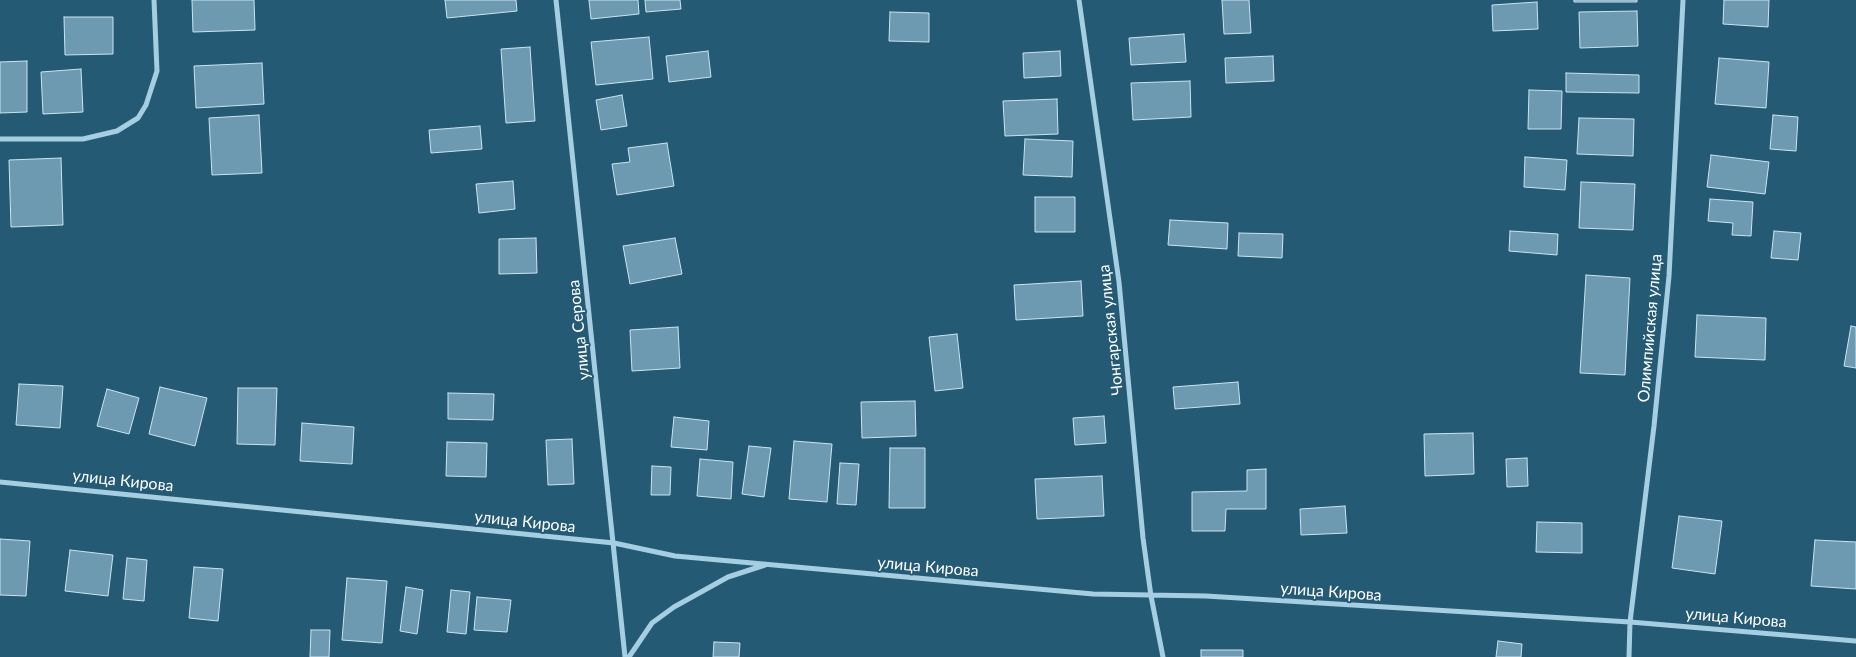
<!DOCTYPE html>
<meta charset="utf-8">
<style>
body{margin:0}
canvas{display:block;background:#255a75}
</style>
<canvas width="1856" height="657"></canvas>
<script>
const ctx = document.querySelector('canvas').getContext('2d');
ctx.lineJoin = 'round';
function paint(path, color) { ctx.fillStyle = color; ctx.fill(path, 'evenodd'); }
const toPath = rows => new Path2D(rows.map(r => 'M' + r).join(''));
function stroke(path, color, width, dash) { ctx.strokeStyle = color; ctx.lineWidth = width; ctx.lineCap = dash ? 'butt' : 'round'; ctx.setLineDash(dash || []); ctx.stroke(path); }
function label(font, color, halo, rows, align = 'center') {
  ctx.font = font + ' Lato,sans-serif'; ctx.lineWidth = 4; ctx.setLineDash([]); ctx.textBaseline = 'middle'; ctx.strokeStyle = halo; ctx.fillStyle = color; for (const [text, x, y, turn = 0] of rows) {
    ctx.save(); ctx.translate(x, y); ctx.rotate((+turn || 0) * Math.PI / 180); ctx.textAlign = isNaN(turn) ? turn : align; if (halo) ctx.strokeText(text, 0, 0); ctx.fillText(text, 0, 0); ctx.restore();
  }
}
const building = toPath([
 [192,0,254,0,255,30,193,32,192,0],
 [445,0,516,0,517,11,447,18,445,0],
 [589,0,638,0,639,14,591,19,589,0],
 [645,0,680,0,681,9,646,12,645,0],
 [1222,0,1249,0,1251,33,1224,34,1222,0],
 [1574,0,1637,0,1637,2,1574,2,1574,0],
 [1724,0,1769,0,1768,27,1723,24,1724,0],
 [1537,2,1538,29,1493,31,1492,5,1537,2],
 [1637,11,1638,46,1580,48,1579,12,1637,11],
 [890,12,929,13,929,42,889,41,890,12],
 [64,17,113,17,113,54,65,55,64,17],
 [1184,34,1186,62,1131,65,1129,38,1184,34],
 [649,37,653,79,596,85,591,42,649,37],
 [530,47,535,121,506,123,501,49,530,47],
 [708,51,711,77,669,82,666,56,708,51],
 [1060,51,1061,76,1024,78,1023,53,1060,51],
 [1273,56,1274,81,1226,83,1225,58,1273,56],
 [1719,58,1769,62,1766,108,1715,104,1719,58],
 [27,61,27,112,0,113,0,62,27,61],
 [262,63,264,104,196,108,194,66,262,63],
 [81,69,83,112,43,114,41,72,81,69],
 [1566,73,1639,75,1639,93,1566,92,1566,73],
 [1190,81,1191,117,1133,120,1131,83,1190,81],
 [1529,90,1562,91,1561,129,1528,129,1529,90],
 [622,95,627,126,601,130,596,100,622,95],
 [1057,99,1058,134,1005,136,1003,101,1057,99],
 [259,115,262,173,212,175,209,118,259,115],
 [1773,115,1798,117,1796,151,1770,149,1773,115],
 [1579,118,1634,119,1633,156,1577,154,1579,118],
 [480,126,482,149,431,153,429,130,480,126],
 [1025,139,1073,141,1072,177,1023,175,1025,139],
 [667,143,674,186,617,195,612,164,630,162,628,148,667,143],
 [1711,155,1769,162,1765,194,1707,187,1711,155],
 [1525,157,1567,160,1565,190,1524,187,1525,157],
 [61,158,63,225,11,227,9,160,61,158],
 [513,181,515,209,479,213,476,184,513,181],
 [1581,182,1635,184,1633,230,1579,228,1581,182],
 [1035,197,1075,197,1075,232,1035,232,1035,197],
 [1710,199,1753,202,1751,236,1732,235,1733,223,1708,221,1710,199],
 [1170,220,1228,223,1227,249,1168,245,1170,220],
 [1510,231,1558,234,1557,255,1509,251,1510,231],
 [1774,231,1801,233,1798,260,1771,258,1774,231],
 [1239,233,1283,234,1282,258,1238,256,1239,233],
 [536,238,537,273,499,274,499,239,536,238],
 [675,238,682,274,630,284,623,246,675,238],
 [1586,275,1630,278,1625,375,1580,373,1586,275],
 [1081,281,1083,316,1016,320,1014,285,1081,281],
 [1697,315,1766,318,1765,360,1695,357,1697,315],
 [1851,326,1856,327,1856,368,1844,366,1851,326],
 [678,327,680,368,632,371,630,330,678,327],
 [957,334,963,388,935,391,929,337,957,334],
 [1238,382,1240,404,1175,409,1173,387,1238,382],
 [19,384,63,386,60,428,16,425,19,384],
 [160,387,207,398,195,446,149,434,160,387],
 [238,388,277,388,275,445,237,444,238,388],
 [107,389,139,398,129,434,97,426,107,389],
 [448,393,494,394,493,420,448,419,448,393],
 [915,401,916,436,862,438,861,402,915,401],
 [1104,416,1106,443,1075,445,1073,418,1104,416],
 [674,417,709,421,707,450,671,447,674,417],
 [302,423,354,427,352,464,300,461,302,423],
 [1473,433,1474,474,1425,476,1424,434,1473,433],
 [572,439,574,484,548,485,546,440,572,439],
 [794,441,832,444,827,502,789,499,794,441],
 [447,442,487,443,486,477,446,476,447,442],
 [749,446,771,448,764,497,742,494,749,446],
 [890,448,925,448,925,508,889,508,890,448],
 [1527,458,1528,486,1507,487,1506,459,1527,458],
 [700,459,733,462,731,499,697,496,700,459],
 [840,463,859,464,856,505,837,504,840,463],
 [652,466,671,467,670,495,651,495,652,466],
 [1266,469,1266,509,1226,509,1225,531,1192,531,1192,492,1247,491,1247,470,1266,469],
 [1102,476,1104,516,1037,519,1035,479,1102,476],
 [1345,506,1347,533,1301,535,1300,509,1345,506],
 [1679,516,1722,521,1715,574,1672,568,1679,516],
 [1537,522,1582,523,1582,553,1536,552,1537,522],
 [0,539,30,541,26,596,0,595,0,539],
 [1815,540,1856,542,1856,589,1811,586,1815,540],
 [70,550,113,555,108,596,65,591,70,550],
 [127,558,147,560,144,601,123,599,127,558],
 [194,567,223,569,218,621,189,618,194,567],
 [347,578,387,581,382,643,342,640,347,578],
 [406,587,423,590,417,634,400,631,406,587],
 [451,590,470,592,466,634,447,632,451,590],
 [477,597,511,600,507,632,474,630,477,597],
 [311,630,330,630,329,657,310,657,311,630],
 [1498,641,1522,644,1521,657,1496,657,1498,641],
 [714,642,740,643,739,657,713,657,714,642],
 [1201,650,1243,650,1243,657,1201,657,1201,650]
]);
paint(building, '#6e9ab1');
stroke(building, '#c8e4f2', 1);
stroke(toPath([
 [556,0,625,657],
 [1079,0,1119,282,1143,538,1151,596,1163,657],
 [0,139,83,139,117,131,138,118,146,105,157,71,154,0],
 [0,482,614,543,675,556,1093,594,1206,596,1630,622,1856,641],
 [629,657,652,623,674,607,728,577,765,565],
 [1629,657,1630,622,1654,426,1669,276,1683,0]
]), '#a6cee2', 5);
label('16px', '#fff', '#255a75', [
 ["Олимпийская улица",1650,328,-85],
 ["улица Серова",579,330,-96],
 ["Чонгарская улица",1111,330,-96],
 ["улица Кирова",123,481,6],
 ["улица Кирова",525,522,6],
 ["улица Кирова",928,567,5],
 ["улица Кирова",1331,592,4],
 ["улица Кирова",1736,618,5]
]);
</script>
